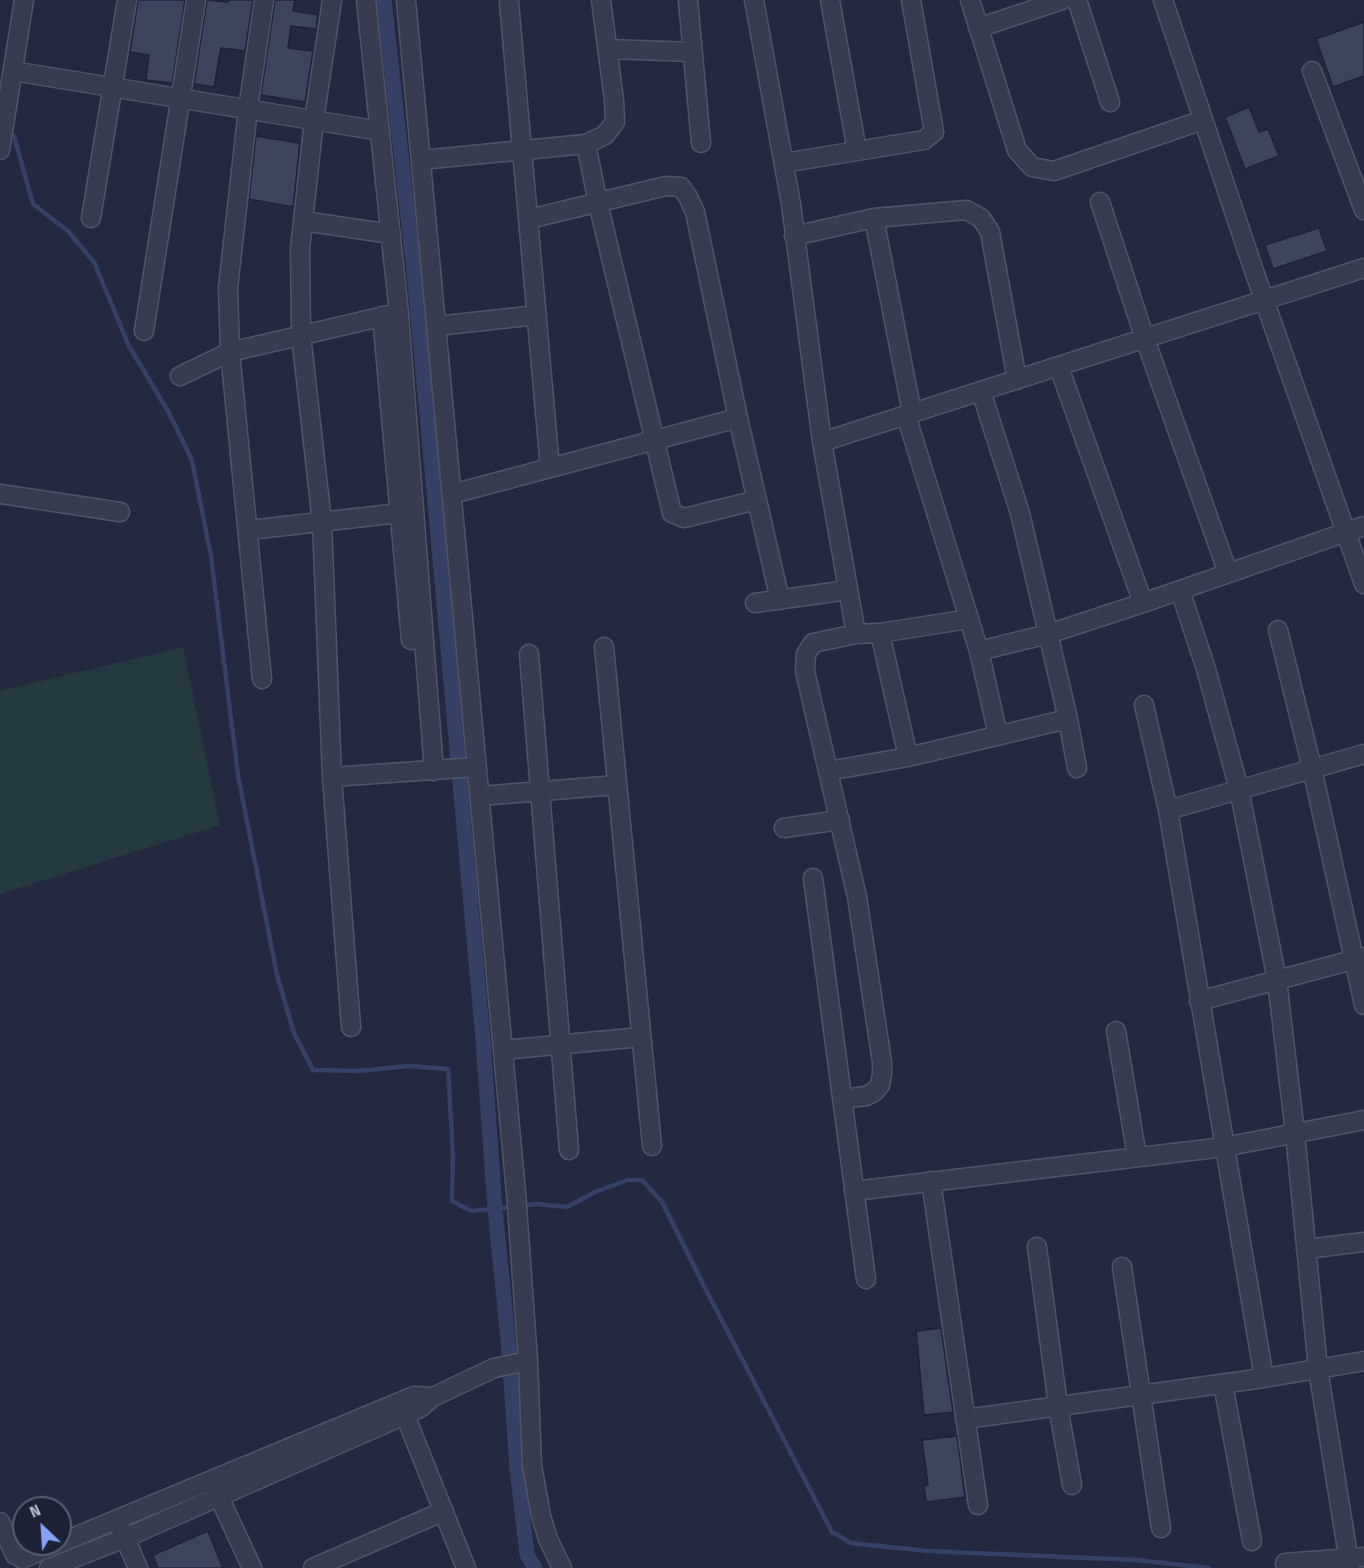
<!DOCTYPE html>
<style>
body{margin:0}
#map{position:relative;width:1364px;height:1568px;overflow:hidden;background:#232a3f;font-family:"Fira Sans Condensed",sans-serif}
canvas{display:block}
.north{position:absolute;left:12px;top:1496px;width:60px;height:60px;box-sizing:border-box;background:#1c2234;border:2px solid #595e70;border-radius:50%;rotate:335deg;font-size:16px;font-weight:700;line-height:24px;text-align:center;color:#b4b8ca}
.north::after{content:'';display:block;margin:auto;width:21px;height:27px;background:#86a0fc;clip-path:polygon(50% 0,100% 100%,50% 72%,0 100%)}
</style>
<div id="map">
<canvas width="1364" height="1568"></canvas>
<div class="north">N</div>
</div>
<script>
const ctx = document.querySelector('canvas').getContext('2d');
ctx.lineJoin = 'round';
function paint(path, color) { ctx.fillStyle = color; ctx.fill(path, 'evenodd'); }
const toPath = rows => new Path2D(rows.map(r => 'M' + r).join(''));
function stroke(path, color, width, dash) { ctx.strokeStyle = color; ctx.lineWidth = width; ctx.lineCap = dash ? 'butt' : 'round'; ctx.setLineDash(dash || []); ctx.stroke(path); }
paint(toPath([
 [183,647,220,825,0,894,0,691]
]), '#253940');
stroke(toPath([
 [9,131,14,136,33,204,68,231,94,262,129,346,169,413,192,460,211,556,238,775,277,975,294,1033,313,1070,358,1071,408,1066,448,1069,453,1156,452,1201,472,1211,513,1207],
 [521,1206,536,1204,567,1207,595,1192,628,1180,642,1180,662,1202,704,1286,832,1532,851,1543,927,1551,1136,1560,1209,1568]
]), '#354065', 4.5);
stroke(toPath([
 [384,0,413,263,435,503,483,1040,495,1209,508,1339,517,1468,527,1555,535,1568]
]), '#354065', 15);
const building = toPath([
 [138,0,185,0,172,83,146,80,149,55,130,52,138,0],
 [207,0,228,2,228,0,253,0,245,51,221,48,214,87,194,84,207,0],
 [275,0,295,0,293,11,318,15,316,29,291,26,288,48,313,51,305,102,261,95,275,0],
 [1364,22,1364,76,1333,87,1316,39,1364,22],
 [1249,107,1259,132,1268,129,1279,156,1245,169,1225,117,1249,107],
 [256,136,300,143,293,207,249,199,256,136],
 [1319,228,1327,251,1273,269,1265,245,1319,228],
 [941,1328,953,1412,924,1415,916,1331,941,1328],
 [957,1436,965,1497,926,1502,924,1485,928,1485,922,1440,957,1436],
 [208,1531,223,1568,158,1568,153,1555,208,1531]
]);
paint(building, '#3d455c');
stroke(building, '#1e2436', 1.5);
const minor = toPath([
 [332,0,314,120,300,249,301,335,322,522,332,777,351,1027],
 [366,0,399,314,434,771],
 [406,0,516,1192,528,1361,532,1465,541,1516,548,1539,562,1568],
 [688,0,701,143],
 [754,0,791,204,822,442,856,634],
 [830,0,857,151],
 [970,0,1017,150,1032,167,1054,171,1203,120],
 [1077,0,1110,102],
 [1163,0,1253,268,1364,584],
 [509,2,550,468],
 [978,28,1062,0],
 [608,49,693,52],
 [13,71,380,131],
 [1312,71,1364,210],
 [586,144,598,203,672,513,684,518,757,500],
 [0,150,24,0],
 [421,160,586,144,605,135,615,122,614,100,601,0],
 [784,163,924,140,934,132,911,0],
 [1100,202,1145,339,1228,573],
 [91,218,127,0],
 [874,218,912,413],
 [529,219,666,186,681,187,688,197,695,212,738,418,780,600],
 [303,221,391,234],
 [794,236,874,218,966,210,981,218,990,232,1017,380],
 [382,316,411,640],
 [437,326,537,315],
 [144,331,196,0],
 [1059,367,1143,603],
 [180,376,230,352,393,314],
 [981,391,1020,513,1068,719,1077,768],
 [906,415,979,651,1048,634,1143,603,1364,526],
 [822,442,1364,268],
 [0,494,120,512],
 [452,494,738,418],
 [249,530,400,513],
 [1180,590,1206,669,1239,789,1277,980,1295,1133,1318,1369,1350,1568],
 [755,603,848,590],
 [969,619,880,633,856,634,813,643,806,654,805,671,828,771,908,757,1068,719],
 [1278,630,1312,768,1364,1005],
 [880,633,908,757],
 [604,647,652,1146],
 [979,651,998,735],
 [529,654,569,1150],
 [262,679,230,352,228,288,248,109,264,0],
 [1144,705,1168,810,1364,754],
 [828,771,857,897,882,1062,882,1074,880,1085,874,1092,866,1096,842,1099],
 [332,777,476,767],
 [480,796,617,785],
 [1168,810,1264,1378],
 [784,828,840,820],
 [813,878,866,1279],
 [1199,1001,1364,957],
 [1116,1031,1137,1157],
 [503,1050,641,1037],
 [931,1181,978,1505],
 [854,1191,1224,1147,1364,1120],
 [1037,1247,1058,1406,1072,1485],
 [1306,1249,1364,1242],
 [1122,1267,1161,1528],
 [1223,1384,1252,1541],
 [405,1415,466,1568],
 [965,1419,1264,1378,1364,1361],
 [214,1486,252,1568],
 [0,1522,15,1555],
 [121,1529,138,1568],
 [60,1543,414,1396,433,1397],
 [22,1559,57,1544],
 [1285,1563,1364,1557],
 [49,1568,125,1538,405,1415,420,1408,433,1397,494,1368,528,1361],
 [313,1568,444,1511]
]);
stroke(minor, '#4f5567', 21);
stroke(minor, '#373d4f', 18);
</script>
